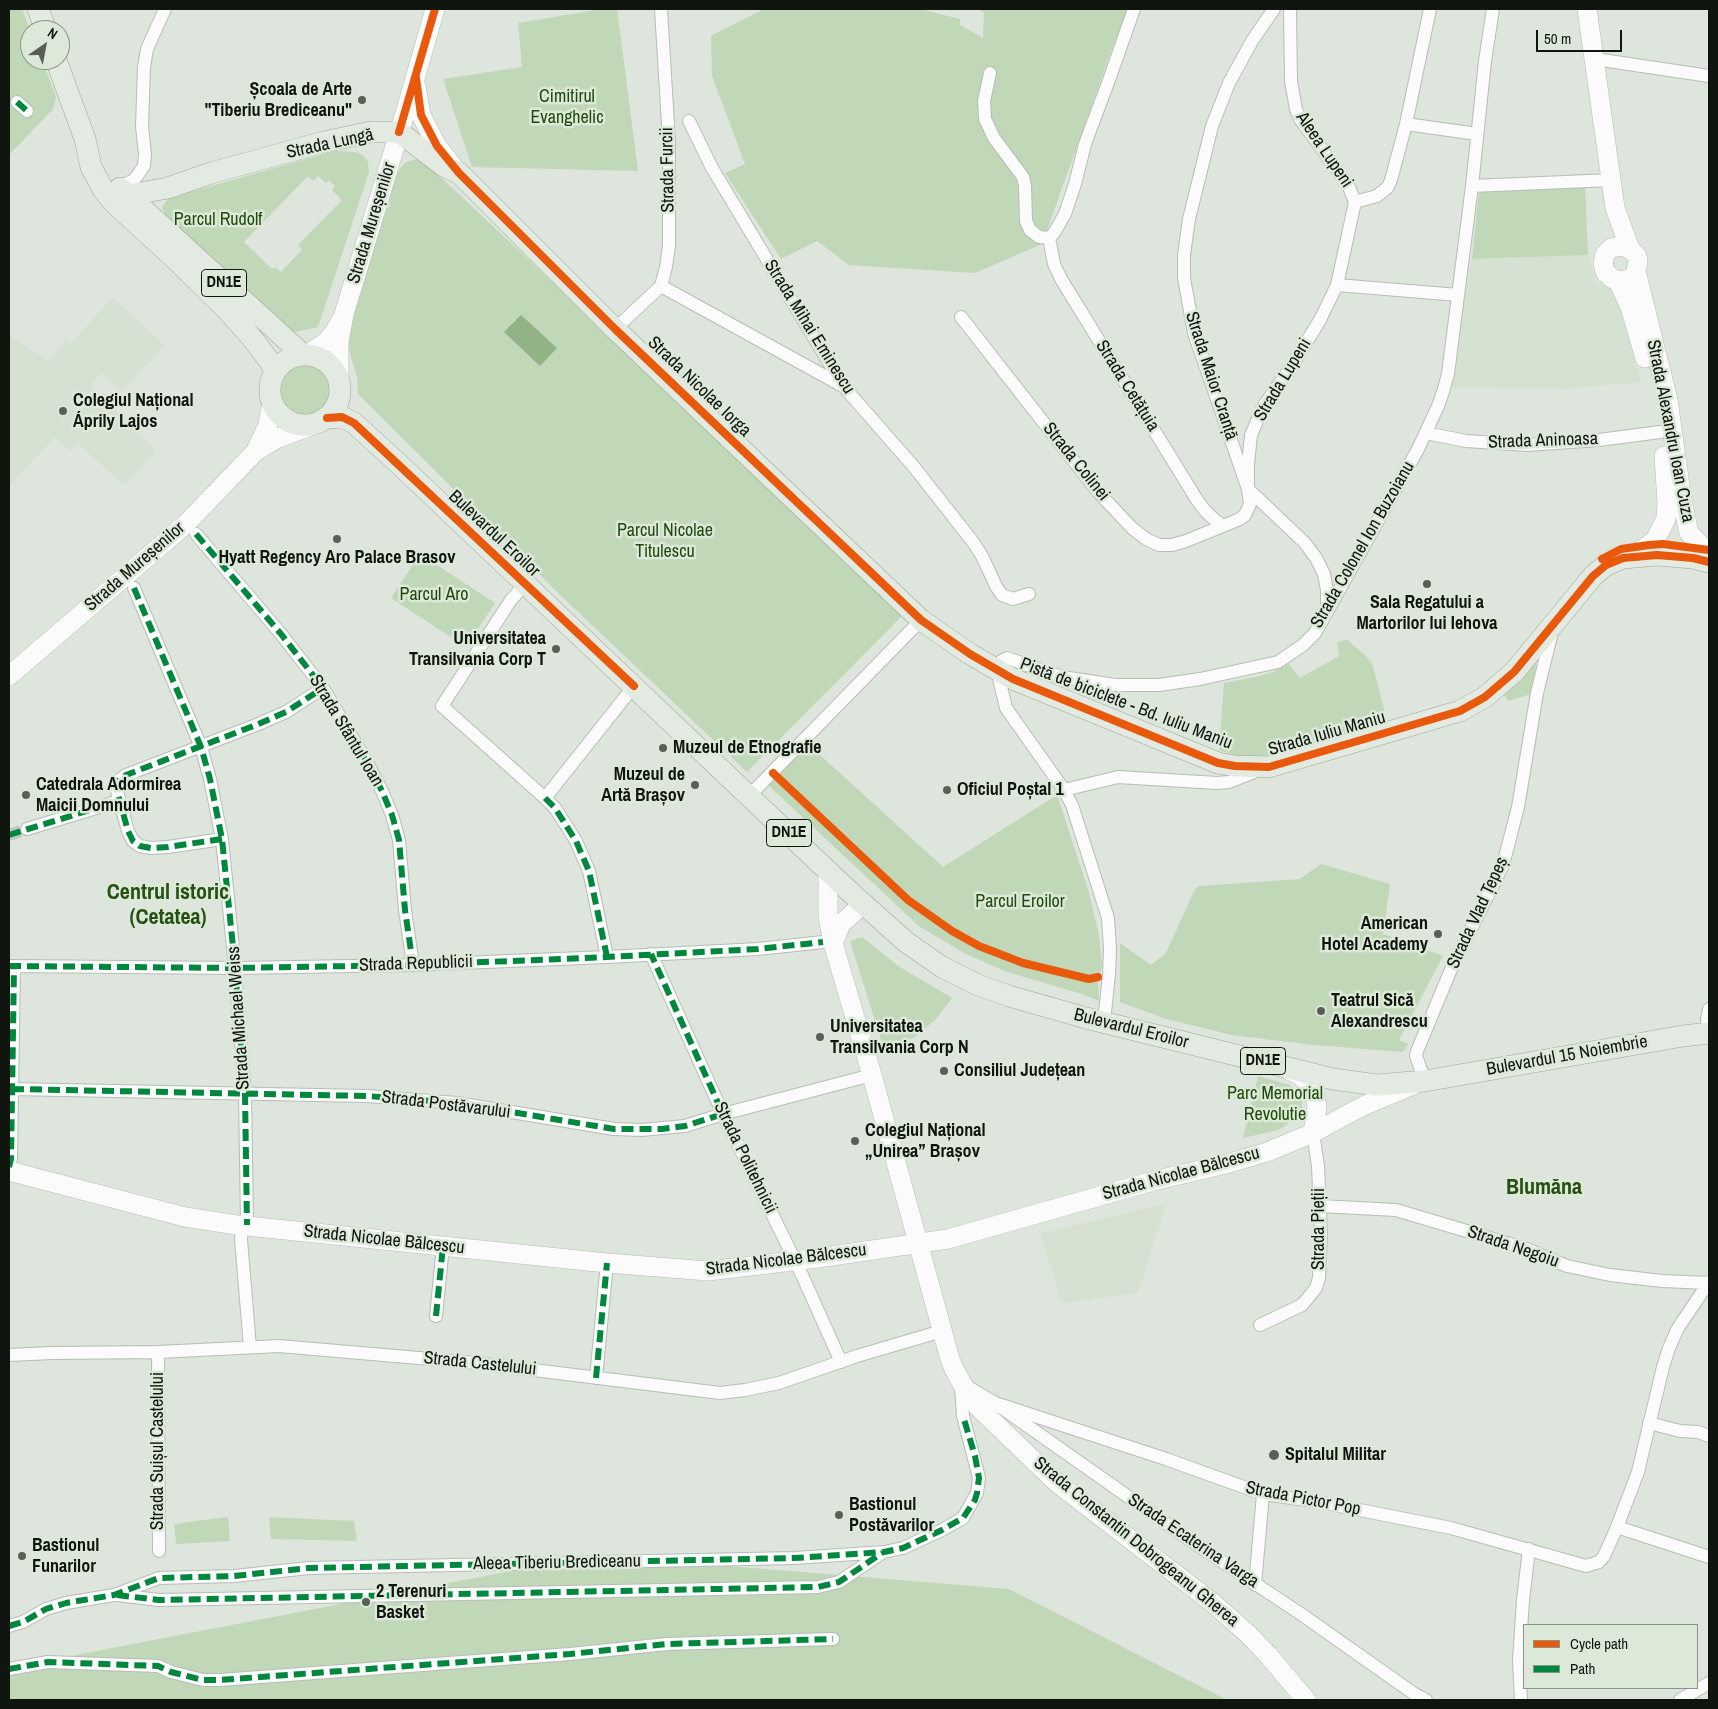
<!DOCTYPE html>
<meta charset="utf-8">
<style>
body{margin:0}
#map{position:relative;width:1718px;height:1709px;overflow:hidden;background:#dee5dc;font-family:"Archivo Narrow",sans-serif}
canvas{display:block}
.frame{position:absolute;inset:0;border:10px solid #11150f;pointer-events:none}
.legend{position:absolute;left:1523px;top:1624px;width:175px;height:65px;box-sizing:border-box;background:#dce9d8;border:1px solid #8b9488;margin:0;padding:6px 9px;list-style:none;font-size:15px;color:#11150f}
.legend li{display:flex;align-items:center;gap:10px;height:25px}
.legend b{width:25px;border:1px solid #8b9488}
.north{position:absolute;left:20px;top:20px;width:50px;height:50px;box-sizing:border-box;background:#dce9d8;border:1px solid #8b9488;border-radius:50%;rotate:33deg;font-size:14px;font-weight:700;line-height:20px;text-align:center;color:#11150f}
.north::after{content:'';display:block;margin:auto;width:18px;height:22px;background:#595e57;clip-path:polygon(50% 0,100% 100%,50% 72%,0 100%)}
.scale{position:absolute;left:1536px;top:30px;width:86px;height:22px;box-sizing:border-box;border:2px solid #11150f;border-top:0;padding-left:6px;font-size:15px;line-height:18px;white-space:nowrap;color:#11150f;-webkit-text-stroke:4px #dce9d8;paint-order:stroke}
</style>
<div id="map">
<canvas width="1718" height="1709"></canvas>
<div class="frame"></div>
<ul class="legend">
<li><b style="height:6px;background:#e8590c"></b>Cycle path</li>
<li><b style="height:6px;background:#00873e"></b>Path</li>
</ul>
<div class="north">N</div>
<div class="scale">50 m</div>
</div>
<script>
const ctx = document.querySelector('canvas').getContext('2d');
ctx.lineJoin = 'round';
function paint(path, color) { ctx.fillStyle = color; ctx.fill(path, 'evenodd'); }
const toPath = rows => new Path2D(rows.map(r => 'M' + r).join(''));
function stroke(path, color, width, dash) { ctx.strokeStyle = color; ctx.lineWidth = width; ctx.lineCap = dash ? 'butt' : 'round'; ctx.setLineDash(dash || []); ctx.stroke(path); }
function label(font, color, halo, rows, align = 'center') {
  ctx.font = font + ' "Archivo Narrow",sans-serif'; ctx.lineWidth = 5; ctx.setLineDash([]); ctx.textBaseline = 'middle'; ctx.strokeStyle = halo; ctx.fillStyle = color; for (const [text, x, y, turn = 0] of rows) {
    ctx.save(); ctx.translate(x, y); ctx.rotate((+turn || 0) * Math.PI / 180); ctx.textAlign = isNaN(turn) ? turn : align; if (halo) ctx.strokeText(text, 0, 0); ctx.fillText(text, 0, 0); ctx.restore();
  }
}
paint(toPath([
 [1588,255,1596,284,1614,285,1641,382,1566,389,1447,388,1472,259],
 [113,297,165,346,121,392,101,372,91,386,157,451,124,485,77,443,70,451,55,437,9,486,9,335,49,361,66,339,71,343],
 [1167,1203,1138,1293,1062,1303,1040,1234]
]), '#d5e2d1');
paint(toPath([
 [9,9,22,9,30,30,30,60,42,60,56,97,53,109,9,155],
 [602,9,617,9,638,171,472,167,443,79,522,67,518,23],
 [764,9,920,9,960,19,960,25,983,38,984,13,979,9,1128,9,1113,46,1042,244,975,273,849,265,817,241,781,259,725,173,745,164,712,76,711,36],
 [335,151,356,152,363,155,368,162,369,172,318,327,296,332,286,330,166,217,162,207,168,199,180,195],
 [308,176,313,181,318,176,326,183,329,180,335,186,332,190,342,200,298,245,302,250,281,272,275,267,272,269,244,242],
 [418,159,432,169,579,307,902,616,747,772,554,589,358,394,357,377,350,354,348,339,348,321,397,172,406,162],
 [1585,187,1588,255,1472,259,1479,191],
 '278 391a27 27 0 1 1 54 0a27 27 0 1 1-54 0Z',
 [420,554,495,603,466,647,391,598],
 [1347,640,1364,654,1372,663,1388,724,1273,755,1240,757,1219,750,1224,683,1260,676,1273,672,1288,663,1300,678,1339,656,1337,642],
 [1535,658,1536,664,1531,694,1508,701,1503,693],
 [808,744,943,867,1057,795,1088,889,1099,935,1102,965,1098,980,1099,1001,1082,994,1007,972,966,954,920,927,766,783],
 [1321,864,1390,884,1383,934,1443,956,1399,1040,1408,1044,1403,1052,1314,1045,1232,1035,1166,1019,1120,1002,1120,943,1151,965,1166,953,1195,889,1199,886,1300,879],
 [862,937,898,966,952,998,936,1019,916,1036,902,1044,884,1049,850,941],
 [1258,1076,1290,1085,1298,1091,1302,1097,1302,1108,1297,1115,1288,1124,1278,1130,1243,1138],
 [228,1517,230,1541,176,1544,174,1524],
 [269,1517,354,1521,357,1541,271,1539],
 [594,1555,1009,1589,1227,1700,9,1700,9,1668]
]), '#c0d7b8');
paint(toPath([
 [521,315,557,348,540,366,504,332]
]), '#92b386');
stroke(toPath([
 [9,835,27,829]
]), '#bfc6bd', 12, [12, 6]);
const street = toPath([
 [1274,9,1252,41,1229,83,1212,126,1189,219,1184,255,1184,278,1194,333,1248,489,1305,543,1316,558,1324,574,1327,590,1327,610],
 [1290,9,1291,81,1296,109,1300,119,1348,185,1355,202,1337,285,1458,295],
 [1595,59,1709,76],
 [990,73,984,101,985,119,994,138,1023,177,1025,186,1026,221,1030,230,1039,237,1049,238,1054,233,1065,214,1075,184,1085,144,1109,80,1134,9],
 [17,102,27,111],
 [689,121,712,168,843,386,914,467,973,542,982,556,996,586,1002,595,1013,599,1029,594],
 [1406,124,1477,134],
 [1472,186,1612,180],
 [119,187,134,180,144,166,145,154,142,126,144,67,147,49,165,9],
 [1355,202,1377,196,1388,187,1391,180,1406,124,1430,9],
 [1049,238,1054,264,1061,279,1197,500,1207,513,1222,526],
 [661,286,841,385],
 [961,317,1098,492,1132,528,1146,539,1159,545,1172,545,1186,541,1240,519,1245,515,1250,504,1248,489,1248,464,1251,435,1263,407,1291,367,1320,320,1337,285],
 [615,329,661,286,666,267,669,246,669,141,661,9],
 [1426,433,1466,441,1527,445,1599,440,1660,432],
 [196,534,281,634,323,688,368,764,382,791,392,815,399,840,405,910,413,965],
 [525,584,511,600,442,706,545,798,555,808,576,841,589,871,607,957],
 [134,588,201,747,210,779,222,839,234,957,245,1093,247,1225],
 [1064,790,1118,777,1217,783,1229,782,1257,771],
 [750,795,921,620],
 [545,798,634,686],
 [27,829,119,801],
 [222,839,168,847,151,848,140,846,133,841,128,831,117,791,118,781,126,775,256,725,286,712,323,688],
 [651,954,723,1114,802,1275,841,1362],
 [9,966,235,968,413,965,607,957,758,949,823,942],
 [1709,1009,1707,1020,1709,1036],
 [1104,1022,1109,974,1110,949,1108,918,1072,805,1064,790,1006,708,997,670,1001,661,1007,658,1062,677,1115,685,1159,685,1200,679,1278,662,1303,645,1315,633,1418,449,1438,406,1443,392,1448,374,1472,186,1485,61,1493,9],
 [1425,1081,1416,1056,1417,1051,1452,967,1503,865,1518,807,1537,693,1552,632],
 [12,1089,367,1096,457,1103,614,1129,641,1130,685,1126,723,1114,872,1075],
 [9,1167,11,1159,14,966],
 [1320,1206,1396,1210,1527,1249,1567,1266,1610,1275,1662,1281,1709,1283],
 [242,1225,241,1240,250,1347],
 [436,1316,443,1246],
 [1260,1325,1302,1305,1316,1288,1319,1278,1321,1234,1318,1166,1313,1133],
 [158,1352,159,1551],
 [9,1355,52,1353,158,1352,279,1346,477,1363,720,1393,745,1390,779,1383,857,1356,942,1331],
 [596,1378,607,1263],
 [968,1387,995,1403,1194,1543,1301,1614,1413,1693,1426,1700],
 [995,1403,1166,1459,1263,1494,1314,1501,1451,1528,1586,1566,1599,1562,1604,1556,1617,1527,1638,1472,1663,1367,1669,1348,1678,1328,1709,1282],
 [1649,1423,1680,1431,1698,1432,1709,1436],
 [1617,1527,1709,1557],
 [1255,1585,1263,1494],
 [117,1595,159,1600,818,1587,839,1582,882,1553],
 [9,1626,23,1622,46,1609,66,1603,114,1595,159,1578,234,1576,309,1568,795,1558,884,1552,903,1548,942,1530,963,1518,977,1493,979,1478,977,1470,963,1416,961,1385],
 [9,1669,48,1662,158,1666,171,1672,203,1680,220,1680,570,1654,667,1644,833,1639],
 [1521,1700,1519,1661,1523,1600,1529,1549],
 [1680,1700,1709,1683]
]);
const secondary = toPath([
 [1587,9,1615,208,1630,249,1637,256,1638,261,1636,271,1668,400,1682,500,1689,533,1709,554],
 [416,86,421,115,437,146,454,168],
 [1629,279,1622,281,1613,279,1605,272,1603,263,1605,254,1611,248,1621,246,1630,249],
 [1618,281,1630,307,1645,358],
 [308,354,327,341,333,334,340,322],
 [339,378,339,342,344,314,406,110,435,9],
 [255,452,268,425,272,402],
 [1626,557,1639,552,1655,540,1666,519,1667,503,1664,456],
 [9,676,186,524,255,452,278,438,313,425],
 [828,870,828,916,833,943,872,1075,950,1359,954,1369,968,1394,978,1407,1056,1482,1213,1603,1249,1635,1268,1655,1306,1700],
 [833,943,841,924,863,904],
 [1289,1070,1300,1075,1313,1089,1317,1107,1313,1133],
 [9,1171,185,1217,237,1225,607,1263,708,1271,818,1258,948,1239,1153,1181,1226,1164,1267,1152,1313,1133,1363,1106,1413,1085]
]);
const primary = toPath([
 [38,9,46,30],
 [56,60,85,139,91,167,104,191,115,204,175,259,228,311,252,338,276,370],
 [120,188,301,353],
 [115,204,134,194,168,188,211,173,324,142,371,132,399,132,445,167,459,173,615,329,921,620,970,654,1013,679,1218,763,1235,766,1269,767,1460,711,1485,697,1514,672,1593,576,1606,565,1623,558,1657,555,1693,558,1709,562],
 '270 390a35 35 0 1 1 70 0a35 35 0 1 1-70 0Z',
 [327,418,342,417,354,423,401,466,850,892,906,942,942,967,978,985,1009,996,1086,1018,1333,1079,1377,1085,1425,1081,1683,1036,1709,1033]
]);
stroke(street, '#b8bdb6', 14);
stroke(secondary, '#b8bdb6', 20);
stroke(primary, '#9aa896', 22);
stroke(street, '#fafbfa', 12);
stroke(secondary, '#fafbfa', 19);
stroke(primary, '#e3eae1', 21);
stroke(toPath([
 [17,102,27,111],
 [196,534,281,634,323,688,368,764,382,791,392,815,399,840,405,910,413,965],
 [134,588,201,747,210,779,222,839,234,957,245,1093,247,1225],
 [545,798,555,808,576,841,589,871,607,957],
 [9,835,119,801],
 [222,839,168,847,151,848,140,846,133,841,128,831,117,791,118,781,126,775,256,725,286,712,323,688],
 [9,966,235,968,413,965,607,957,758,949,823,942],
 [12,1089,367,1096,457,1103,614,1129,662,1129,685,1126,723,1114,651,954],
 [9,1167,11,1159,14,966],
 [436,1316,443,1246],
 [596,1378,607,1263],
 [117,1595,159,1600,818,1587,839,1582,882,1553],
 [9,1626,23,1622,46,1609,66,1603,114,1595,159,1578,234,1576,309,1568,795,1558,884,1552,903,1548,942,1530,963,1518,975,1500,977,1493,979,1478,975,1456,963,1416],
 [9,1669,48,1662,158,1666,171,1672,203,1680,220,1680,570,1654,667,1644,833,1639]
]), '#00873e', 6, [12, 6]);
stroke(toPath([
 [416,78,421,115,437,146,459,173,615,329,921,620,970,654,1013,679,1218,763,1235,766,1269,767,1460,711,1485,697,1514,672,1593,576,1606,565,1623,558,1657,555,1693,558,1709,562],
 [399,132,435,9],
 [327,418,342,417,354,423,634,686],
 [1602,559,1621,549,1649,545,1663,544,1709,550],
 [773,773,908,900,952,931,979,946,1023,963,1089,979,1098,977]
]), '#e8590c', 8);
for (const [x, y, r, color] of [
 [362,100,5,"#595e57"],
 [63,411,5,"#595e57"],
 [337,539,5,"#595e57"],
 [1427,584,5,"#595e57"],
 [556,649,5,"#595e57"],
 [663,748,5,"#595e57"],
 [695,785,5,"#595e57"],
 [947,790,5,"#595e57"],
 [26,795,5,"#595e57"],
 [1438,934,5,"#595e57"],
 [1321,1011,5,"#595e57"],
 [820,1037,5,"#595e57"],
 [944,1071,5,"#595e57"],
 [855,1141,5,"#595e57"],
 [1274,1455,6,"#595e57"],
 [839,1515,5,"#595e57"],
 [22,1556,5,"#595e57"],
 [366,1602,5,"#595e57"]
]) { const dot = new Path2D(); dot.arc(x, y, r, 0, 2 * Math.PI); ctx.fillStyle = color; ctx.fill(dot); stroke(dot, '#dce9d8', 2); }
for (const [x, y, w] of [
 [224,283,45],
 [789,833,45],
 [1263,1061,45]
]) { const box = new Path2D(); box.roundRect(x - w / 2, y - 13.5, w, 27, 4); ctx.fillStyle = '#dce9d8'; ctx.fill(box); stroke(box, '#11150f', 1); }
label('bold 16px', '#11150f', null, [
 ["DN1E",224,283],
 ["DN1E",789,833],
 ["DN1E",1263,1061]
]);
label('bold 18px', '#11150f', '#dce9d8', [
 ["Școala de Arte",352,90,"right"],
 ["\"Tiberiu Brediceanu\"",352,111,"right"],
 ["Colegiul Național",73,401],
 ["Áprily Lajos",73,422],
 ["Hyatt Regency Aro Palace Brasov",337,558,"center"],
 ["Sala Regatului a",1427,603,"center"],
 ["Martorilor lui Iehova",1427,624,"center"],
 ["Universitatea",546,639,"right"],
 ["Transilvania Corp T",546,660,"right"],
 ["Muzeul de Etnografie",673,748],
 ["Muzeul de",685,775,"right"],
 ["Artă Brașov",685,796,"right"],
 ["Catedrala Adormirea",36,785],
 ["Maicii Domnului",36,806],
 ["Oficiul Poștal 1",957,790],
 ["American",1428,924,"right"],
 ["Hotel Academy",1428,945,"right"],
 ["Teatrul Sică",1331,1001],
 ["Alexandrescu",1331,1022],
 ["Universitatea",830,1027],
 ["Transilvania Corp N",830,1048],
 ["Consiliul Județean",954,1071],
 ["Colegiul Național",865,1131],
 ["„Unirea” Brașov",865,1152],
 ["Spitalul Militar",1285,1455],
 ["Bastionul",849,1505],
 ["Postăvarilor",849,1526],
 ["Bastionul",32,1546],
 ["Funarilor",32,1567],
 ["2 Terenuri",376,1592],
 ["Basket",376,1613]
], 'left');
label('18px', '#204a0b', '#dce9d8', [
 ["Cimitirul",567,97],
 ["Evanghelic",567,118],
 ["Parcul Rudolf",218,220],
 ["Parcul Nicolae",665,531],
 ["Titulescu",665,552],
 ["Parcul Aro",434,595],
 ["Parcul Eroilor",1020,902],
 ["Parc Memorial",1275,1094],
 ["Revolutie",1275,1115]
]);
label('18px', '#11150f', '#dce9d8', [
 ["Strada Lungă",330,144,-12],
 ["Aleea Lupeni",1324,150,56],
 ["Strada Furcii",668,170,-91],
 ["Strada Mureșenilor",372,223,-73],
 ["Strada Mihai Eminescu",809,327,58],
 ["Strada Maior Cranță",1211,376,72],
 ["Strada Lupeni",1283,380,-59],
 ["Strada Cetățuia",1127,386,58],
 ["Strada Nicolae Iorga",699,387,44],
 ["Strada Alexandru Ioan Cuza",1670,431,79],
 ["Strada Aninoasa",1543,441,-2],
 ["Strada Colinei",1076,462,51],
 ["Bulevardul Eroilor",494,534,43],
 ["Strada Colonel Ion Buzoianu",1363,545,-60],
 ["Strada Mureșenilor",135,567,-41],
 ["Pistă de biciclete - Bd. Iuliu Maniu",1126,704,21],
 ["Strada Sfântul Ioan",346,731,59],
 ["Strada Iuliu Maniu",1327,734,-16],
 ["Strada Vlad Țepeș",1478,913,-65],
 ["Strada Republicii",416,964,-2],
 ["Strada Michael Weiss",239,1018,-94],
 ["Bulevardul Eroilor",1131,1029,14],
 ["Bulevardul 15 Noiembrie",1567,1056,-10],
 ["Strada Postăvarului",446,1105,7],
 ["Strada Politehnicii",745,1158,64],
 ["Strada Nicolae Bălcescu",1181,1174,-15],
 ["Strada Pieții",1319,1229,-90],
 ["Strada Nicolae Bălcescu",384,1240,6],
 ["Strada Negoiu",1513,1247,19],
 ["Strada Nicolae Bălcescu",786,1260,-7],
 ["Strada Castelului",480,1364,6],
 ["Strada Suișul Castelului",158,1451,-90],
 ["Strada Pictor Pop",1303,1499,11],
 ["Strada Ecaterina Varga",1193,1541,34],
 ["Strada Constantin Dobrogeanu Gherea",1136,1542,39],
 ["Aleea Tiberiu Brediceanu",557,1563,-1]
]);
label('bold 22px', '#254f13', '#dce9d8', [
 ["Centrul istoric",168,893],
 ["(Cetatea)",168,918],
 ["Blumăna",1544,1188]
]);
</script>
